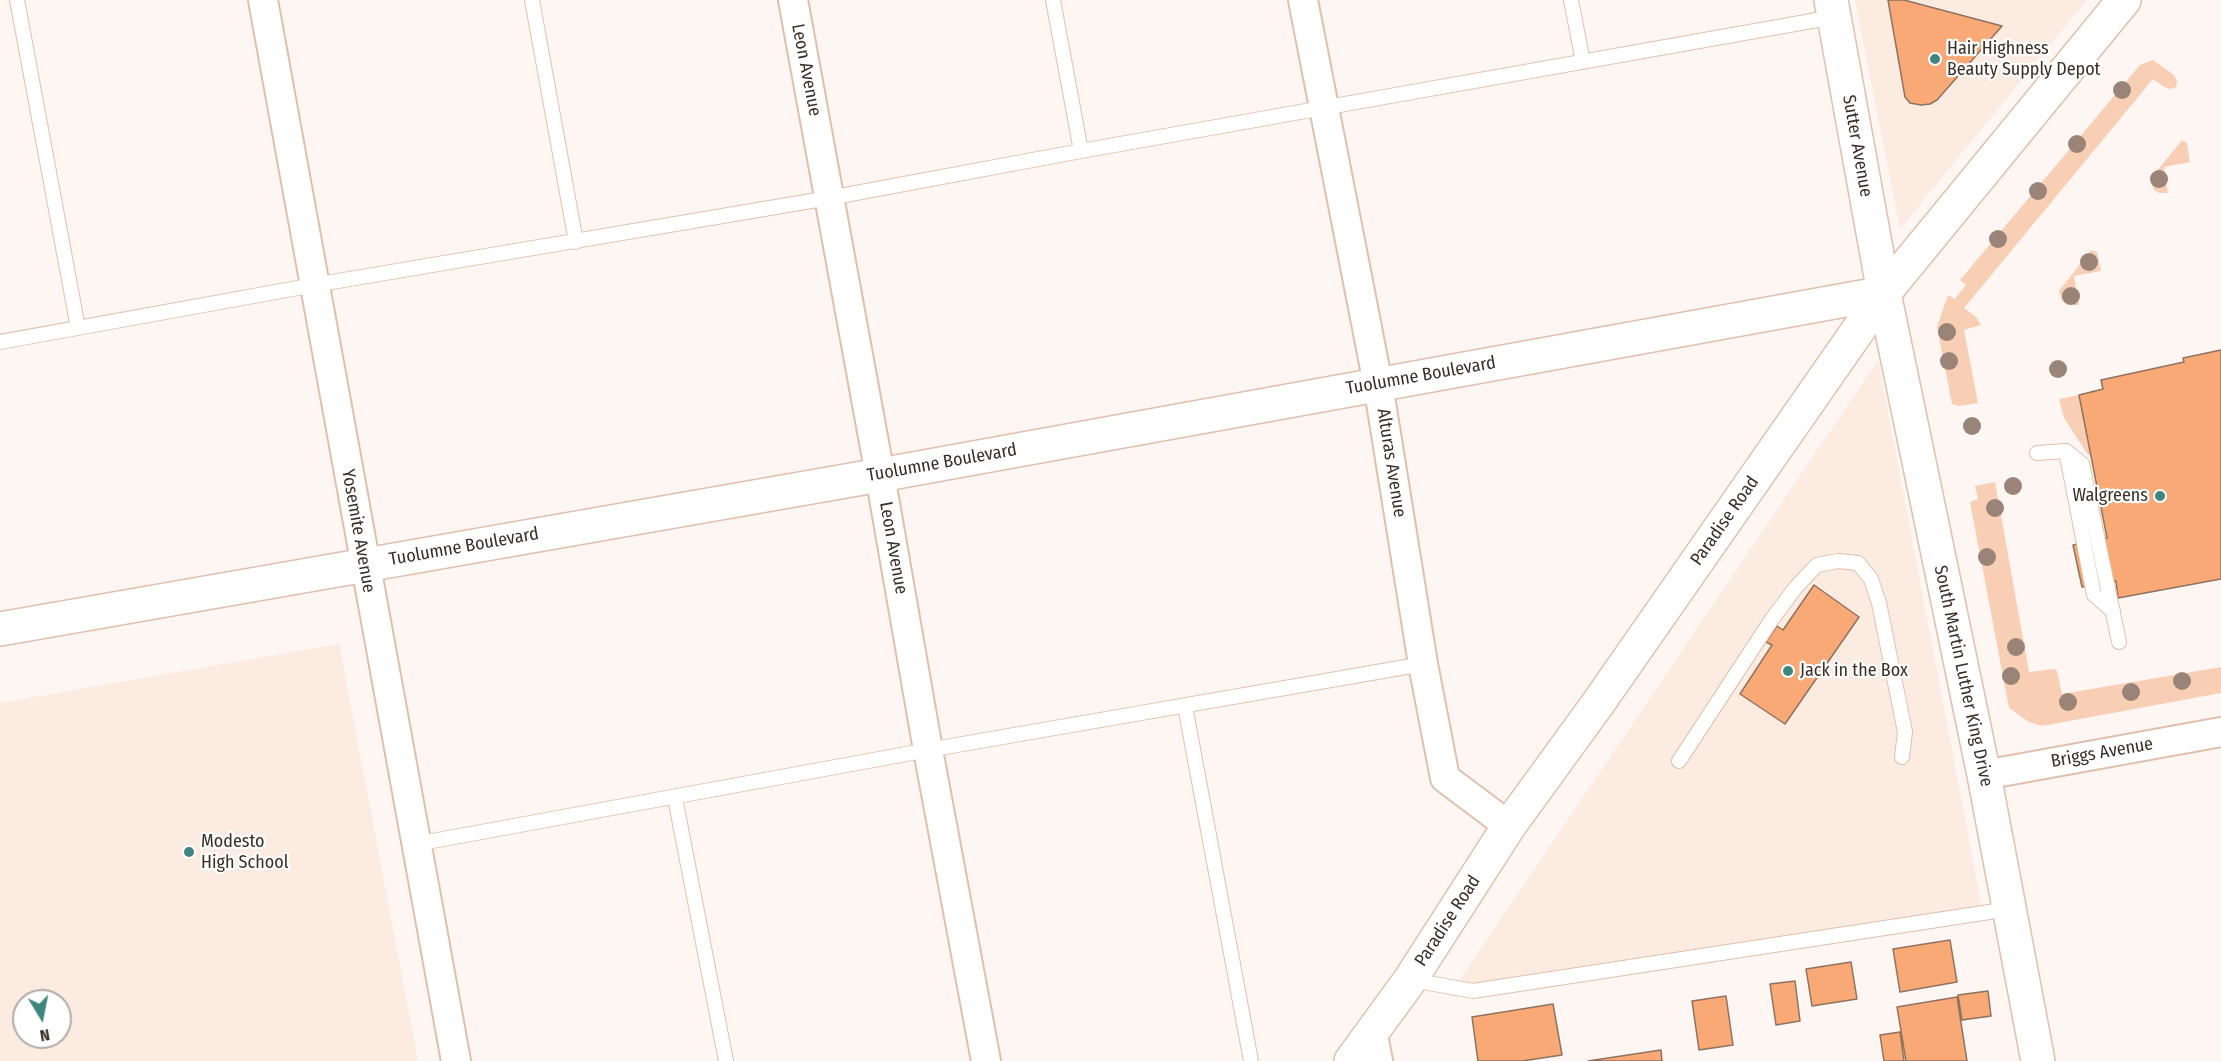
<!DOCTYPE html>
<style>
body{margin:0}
#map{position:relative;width:2221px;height:1061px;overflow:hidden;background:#fdf6f2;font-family:"Fira Sans Condensed",sans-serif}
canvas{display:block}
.north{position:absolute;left:12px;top:989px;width:60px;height:60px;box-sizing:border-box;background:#fff;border:2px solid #b1aba8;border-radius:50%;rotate:170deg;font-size:16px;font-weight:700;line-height:24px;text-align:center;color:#3b2e26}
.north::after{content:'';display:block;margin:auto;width:21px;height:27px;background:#3e857f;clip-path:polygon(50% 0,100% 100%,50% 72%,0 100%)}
</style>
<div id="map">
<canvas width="2221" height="1061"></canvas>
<div class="north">N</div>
</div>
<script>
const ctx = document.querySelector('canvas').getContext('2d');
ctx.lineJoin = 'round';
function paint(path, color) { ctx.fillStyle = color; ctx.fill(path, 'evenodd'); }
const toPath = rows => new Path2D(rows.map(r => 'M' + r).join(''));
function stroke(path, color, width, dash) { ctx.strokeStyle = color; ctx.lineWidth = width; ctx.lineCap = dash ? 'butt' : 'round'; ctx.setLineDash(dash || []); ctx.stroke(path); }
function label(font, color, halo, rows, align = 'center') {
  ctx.font = font + ' "Fira Sans Condensed",sans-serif'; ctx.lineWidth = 4.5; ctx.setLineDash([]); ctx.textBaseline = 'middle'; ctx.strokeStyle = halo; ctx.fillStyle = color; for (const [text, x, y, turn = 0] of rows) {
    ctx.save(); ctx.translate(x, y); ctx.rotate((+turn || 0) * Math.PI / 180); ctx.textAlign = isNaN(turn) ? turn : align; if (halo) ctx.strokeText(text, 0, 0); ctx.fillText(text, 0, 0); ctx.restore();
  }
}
paint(toPath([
 [1855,0,2087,0,1900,229],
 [1878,360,1982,908,1449,996],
 [339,644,418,1061,0,1061,0,703],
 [24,1001,60,1001,60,1037,24,1037]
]), '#fbebe1');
paint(toPath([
 [2153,60,2174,75,2177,81,2176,87,2170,89,2164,87,2153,79,1964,308,1976,317,1981,325,1964,330,1978,403,1959,406,1952,404,1937,327,1948,295,1955,299,1966,285,1960,280,2002,230,2140,65],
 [2182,140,2187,143,2190,162,2164,167,2168,193,2159,193,2154,190,2151,183,2152,177],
 [2091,250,2097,252,2101,271,2074,276,2079,305,2068,305,2062,301,2059,291],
 [2079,395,2091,454,2088,455,2064,418,2059,399],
 [1995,482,2029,672,2054,669,2057,671,2062,694,2221,667,2221,693,2042,726,2029,722,2009,708,1970,502,1978,499,1975,486]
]), '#f8ceb5');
const building = toPath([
 [1888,0,1904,0,2002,26,1937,100,1930,104,1921,105,1910,103,1905,97,1888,0],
 [2221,350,2221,579,2118,598,2116,581,2082,587,2073,545,2107,538,2079,395,2103,389,2101,380,2184,362,2183,358,2221,350],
 [1814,585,1859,617,1785,724,1740,694,1772,645,1766,642,1777,626,1783,630,1814,585],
 [1950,940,1957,982,1900,992,1893,949,1950,940],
 [1851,962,1857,999,1812,1006,1806,969,1851,962],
 [1795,981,1800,1021,1776,1025,1770,984,1795,981],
 [1988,991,1991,1016,1962,1020,1958,995,1988,991],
 [1726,996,1733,1045,1699,1050,1692,1001,1726,996],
 [1957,997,1967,1061,1906,1061,1897,1007,1957,997],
 [1553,1004,1562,1055,1522,1061,1478,1061,1472,1017,1553,1004],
 [1900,1032,1904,1061,1884,1061,1880,1035,1900,1032],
 [1661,1050,1662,1061,1588,1061,1661,1050]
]);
paint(building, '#f8a975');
stroke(building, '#8f7260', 1.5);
const service = toPath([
 [17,0,78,328],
 [532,0,576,242],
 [1053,0,1081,151],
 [1571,0,1583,62],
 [0,342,314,285,829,198,1081,151,1834,17],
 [2066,451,2094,595,2113,611],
 [2037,453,2066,451,2082,464,2119,642],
 [1185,706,1251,1061],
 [1679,761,1772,619,1796,587,1817,565,1838,561,1858,563,1871,579,1879,603,1905,732,1902,757],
 [675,798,726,1061],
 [416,844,928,750,1423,664],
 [1412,980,1473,991,2009,909]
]);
const minor = toPath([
 [263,0,456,1061],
 [793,0,880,475,928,750,986,1061],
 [1303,0,1378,384,1423,664,1445,778,1509,826],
 [1984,775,2221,732],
 [1372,1030,1378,1061]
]);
const tertiary = toPath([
 [1831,0,1884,293,1984,775,2038,1061]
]);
const secondary = toPath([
 [0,629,880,475,1884,293],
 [1351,1061,1410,980,1509,826,1599,702,1884,293,2124,0]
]);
stroke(service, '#e0c0ac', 16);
stroke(minor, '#e0c0ac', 32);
stroke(tertiary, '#e0c0ac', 36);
stroke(secondary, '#e0c0ac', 36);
stroke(service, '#fff', 14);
stroke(minor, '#fff', 28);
stroke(tertiary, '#fff', 33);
stroke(secondary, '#fff', 33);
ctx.fillStyle = '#998477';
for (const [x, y] of [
 [2122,90],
 [2077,144],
 [2159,179],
 [2038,191],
 [1998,239],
 [2089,262],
 [2071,296],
 [1947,332],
 [1949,361],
 [2058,369],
 [1972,426],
 [2013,486],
 [1995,508],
 [1987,557],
 [2016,647],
 [2011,676],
 [2182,681],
 [2131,692],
 [2068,702]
]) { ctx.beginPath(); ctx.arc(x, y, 9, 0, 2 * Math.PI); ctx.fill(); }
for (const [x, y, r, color] of [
 [1935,59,6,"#3e857f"],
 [2160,496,6,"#3e857f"],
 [1788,671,6,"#3e857f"],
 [189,852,6,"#3e857f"]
]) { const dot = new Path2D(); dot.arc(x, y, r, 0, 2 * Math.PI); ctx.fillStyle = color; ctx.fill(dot); stroke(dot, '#fff', 2); }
label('18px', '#3b2e26', '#fff', [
 ["Hair Highness",1947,49],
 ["Beauty Supply Depot",1947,70],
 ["Walgreens",2148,496,"right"],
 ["Jack in the Box",1800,671],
 ["Modesto",201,842],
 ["High School",201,863]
], 'left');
label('18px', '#3b2e26', '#fff', [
 ["Leon Avenue",806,70,79],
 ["Sutter Avenue",1857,146,80],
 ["Tuolumne Boulevard",1421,376,-10],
 ["Tuolumne Boulevard",942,463,-10],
 ["Alturas Avenue",1391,463,81],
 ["Paradise Road",1725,521,-55],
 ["Yosemite Avenue",358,531,80],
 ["Tuolumne Boulevard",464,547,-10],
 ["Leon Avenue",893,548,80],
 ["South Martin Luther King Drive",1963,676,78],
 ["Briggs Avenue",2102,753,-10],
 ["Paradise Road",1448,921,-57]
]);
</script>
